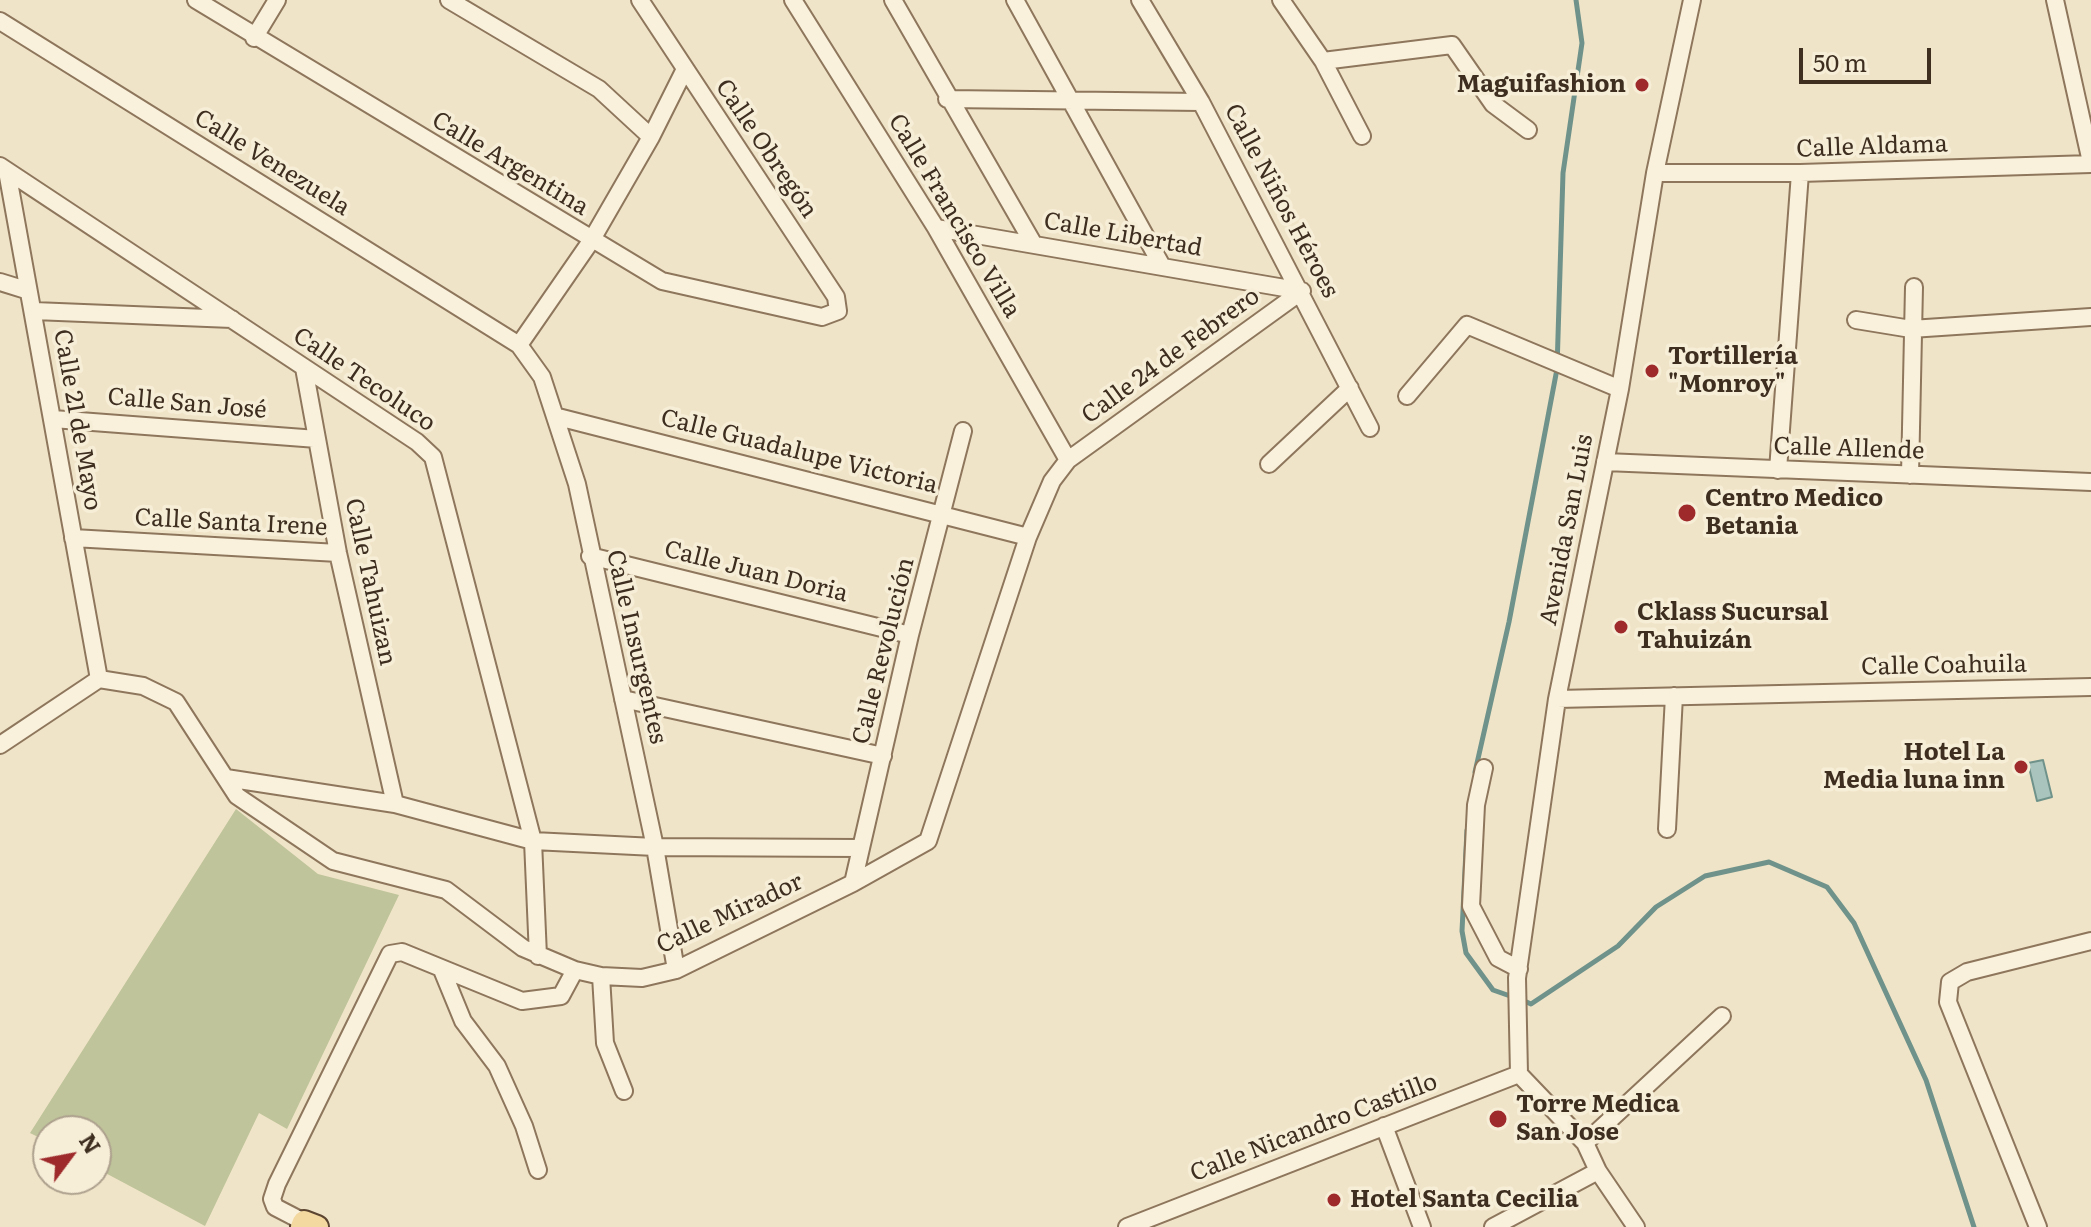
<!DOCTYPE html>
<meta charset="utf-8">
<style>
body{margin:0}
#map{position:relative;width:2091px;height:1227px;overflow:hidden;background:#f0e4c8;font-family:Literata,serif}
canvas{display:block}
.north{position:absolute;left:32px;top:1115px;width:80px;height:80px;box-sizing:border-box;background:#f7eed8;border:2px solid #ada18e;border-radius:50%;rotate:58deg;font-size:22px;font-weight:700;line-height:32px;text-align:center;color:#3d2e20}
.north::after{content:'';display:block;margin:auto;width:28px;height:36px;background:#9e2a2b;clip-path:polygon(50% 0,100% 100%,50% 72%,0 100%)}
.scale{position:absolute;left:1799px;top:48px;width:132px;height:36px;box-sizing:border-box;border:4px solid #3d2e20;border-top:0;padding-left:10px;font-size:24px;line-height:28px;white-space:nowrap;color:#3d2e20;-webkit-text-stroke:6px #f7eed8;paint-order:stroke}
</style>
<div id="map">
<canvas width="2091" height="1227"></canvas>
<div class="north">N</div>
<div class="scale">50 m</div>
</div>
<script>
const ctx = document.querySelector('canvas').getContext('2d');
ctx.lineJoin = 'round';
function paint(path, color) { ctx.fillStyle = color; ctx.fill(path, 'evenodd'); }
const toPath = rows => new Path2D(rows.map(r => 'M' + r).join(''));
function stroke(path, color, width, dash) { ctx.strokeStyle = color; ctx.lineWidth = width; ctx.lineCap = dash ? 'butt' : 'round'; ctx.setLineDash(dash || []); ctx.stroke(path); }
function label(font, color, halo, rows, align = 'center') {
  ctx.font = font + ' Literata,serif'; ctx.lineWidth = 7; ctx.setLineDash([]); ctx.textBaseline = 'middle'; ctx.strokeStyle = halo; ctx.fillStyle = color; for (const [text, x, y, turn = 0] of rows) {
    ctx.save(); ctx.translate(x, y); ctx.rotate((+turn || 0) * Math.PI / 180); ctx.textAlign = isNaN(turn) ? turn : align; if (halo) ctx.strokeText(text, 0, 0); ctx.fillText(text, 0, 0); ctx.restore();
  }
}
paint(toPath([
 [236,809,318,874,399,895,287,1129,259,1113,205,1226,96,1168,96,1131,48,1131,48,1142,30,1133]
]), '#bfc49a');
const water = toPath([
 [2043,760,2052,797,2037,801,2028,763,2043,760]
]);
paint(water, '#a9c4bc');
stroke(water, '#6f938a', 2);
stroke(toPath([
 [1475,772,1509,622,1557,369,1563,173,1582,43,1576,0],
 [1467,830,1462,931,1466,953,1493,990,1513,997],
 [1522,1000,1531,1004,1618,946,1656,907,1705,876,1769,862,1827,887,1854,923,1926,1080,1974,1227]
]), '#6f938a', 5);
const minor = toPath([
 [196,0,662,281,822,317,838,311,836,297,640,0],
 [449,0,599,89,651,137],
 [793,0,936,228,1068,460],
 [893,0,1033,243],
 [1015,0,1162,266],
 [1140,0,1201,102,1370,428],
 [1281,0,1323,61,1362,136],
 [2055,0,2091,162],
 [0,21,519,345,542,377,577,484,655,847,676,970],
 [254,38,277,0],
 [1323,61,1452,45,1493,104,1528,130],
 [947,99,1201,102],
 [0,166,417,442,433,457,533,841,538,956],
 [7,171,99,679],
 [1655,173,1800,173,2091,164],
 [936,228,1302,291],
 [0,282,26,290],
 [34,311,232,319],
 [1856,320,1911,329,2091,317],
 [519,345,591,241,651,137,684,71],
 [304,368,338,553,395,804],
 [1407,396,1467,325,1620,389],
 [558,417,1028,537],
 [53,419,317,439],
 [1605,462,2091,482],
 [1269,464,1350,388],
 [1778,470,1800,173],
 [1910,475,1914,287],
 [73,538,338,553],
 [590,556,910,635],
 [623,699,883,756],
 [1557,699,2091,687],
 [0,745,99,679,143,686,176,702,237,796,333,861,446,890,523,948,575,970,601,976,642,978,676,970,853,883,928,841,1028,537,1052,481,1068,460,1302,291],
 [1484,768,1476,805,1471,906,1498,958,1519,969],
 [226,778,395,804,533,841,655,847,860,848],
 [1667,829,1674,696],
 [853,883,910,635,963,431],
 [442,970,463,1021,497,1066,524,1126,538,1170],
 [601,976,605,1043,624,1091],
 [1384,1126,1422,1227],
 [1585,1143,1722,1016],
 [304,1222,275,1207,272,1199,277,1184,390,954,402,952,522,1001,561,996,575,970],
 [1127,1227,1519,1074],
 [1493,1227,1598,1171],
 [1636,1227,1598,1171,1585,1143,1519,1074,1517,978,1557,699,1620,389,1655,173,1692,0],
 [2038,1227,1948,1002,1950,982,1967,972,2091,941]
]);
const major = toPath([
 [302,1227,304,1222,317,1227]
]);
stroke(minor, '#8d765c', 20);
stroke(major, '#5b4430', 26);
stroke(minor, '#faf1dc', 16);
stroke(major, '#f3d9a0', 22);
for (const [x, y, r, color] of [
 [1642,85,8,"#9e2a2b"],
 [1652,371,8,"#9e2a2b"],
 [1687,513,10,"#9e2a2b"],
 [1621,627,8,"#9e2a2b"],
 [2021,767,8,"#9e2a2b"],
 [1498,1119,10,"#9e2a2b"],
 [1334,1200,8,"#9e2a2b"]
]) { const dot = new Path2D(); dot.arc(x, y, r, 0, 2 * Math.PI); ctx.fillStyle = color; ctx.fill(dot); stroke(dot, '#f7eed8', 3); }
label('bold 24px', '#3d2e20', '#f7eed8', [
 ["Maguifashion",1626,85,"right"],
 ["Tortillería",1668,357],
 ["\"Monroy\"",1668,385],
 ["Centro Medico",1705,499],
 ["Betania",1705,527],
 ["Cklass Sucursal",1637,613],
 ["Tahuizán",1637,641],
 ["Hotel La",2005,753,"right"],
 ["Media luna inn",2005,781,"right"],
 ["Torre Medica",1516,1105],
 ["San Jose",1516,1133],
 ["Hotel Santa Cecilia",1350,1200]
], 'left');
label('24px', '#3d2e20', '#f7eed8', [
 ["Calle Aldama",1872,147,-2],
 ["Calle Obregón",766,149,56],
 ["Calle Venezuela",272,163,32],
 ["Calle Argentina",510,164,31],
 ["Calle Niños Héroes",1281,201,62],
 ["Calle Francisco Villa",954,216,59],
 ["Calle Libertad",1123,235,10],
 ["Calle 24 de Febrero",1171,356,-36],
 ["Calle Tecoluco",364,380,34],
 ["Calle San José",187,404,5],
 ["Calle 21 de Mayo",77,420,80],
 ["Calle Allende",1849,449,2],
 ["Calle Guadalupe Victoria",799,452,14],
 ["Calle Santa Irene",231,523,3],
 ["Avenida San Luis",1567,530,-79],
 ["Calle Juan Doria",756,572,14],
 ["Calle Tahuizan",370,582,78],
 ["Calle Insurgentes",636,647,77],
 ["Calle Revolución",884,651,-76],
 ["Calle Coahuila",1944,666,-1],
 ["Calle Mirador",730,914,-25],
 ["Calle Nicandro Castillo",1314,1128,-21]
]);
</script>
